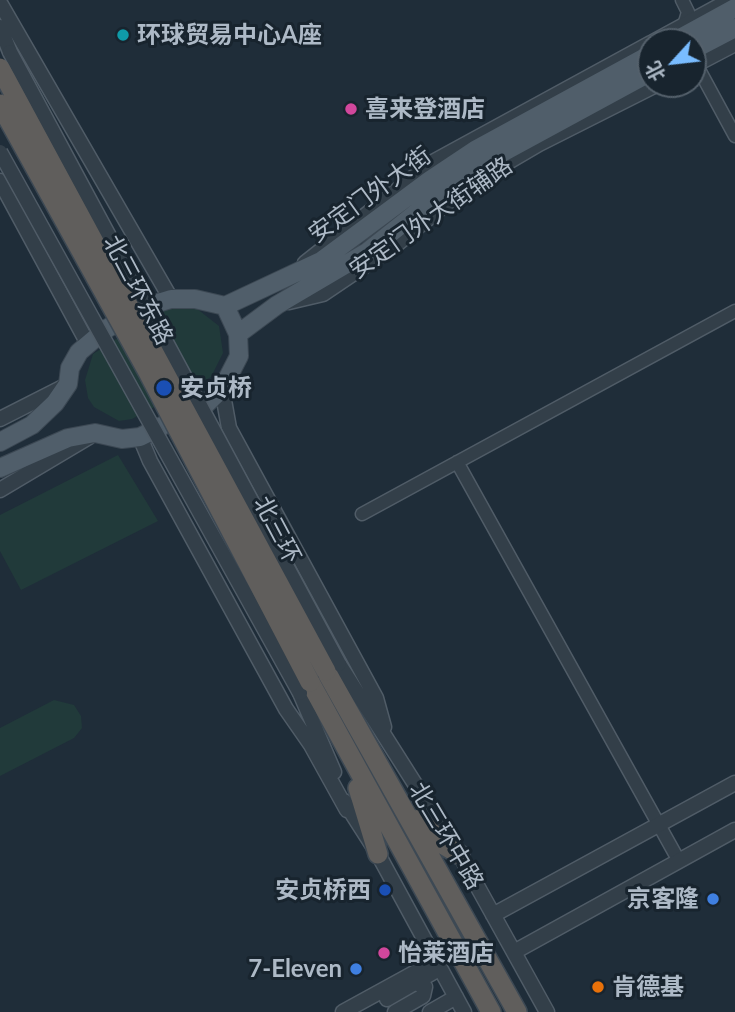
<!DOCTYPE html>
<meta charset="utf-8">
<style>
body{margin:0}
#map{position:relative;width:735px;height:1012px;overflow:hidden;background:#1f2d39;font-family:Lato,"Noto Sans SC",sans-serif}
canvas{display:block}
.north{position:absolute;left:637px;top:28px;width:70px;height:70px;box-sizing:border-box;background:#18242e;border:2px solid #54606b;border-radius:50%;rotate:243deg;font-size:19px;font-weight:700;line-height:28px;text-align:center;color:#adb9c6}
.north::after{content:'';display:block;margin:auto;width:24px;height:32px;background:#79bcff;clip-path:polygon(50% 0,100% 100%,50% 72%,0 100%)}
</style>
<div id="map">
<canvas width="735" height="1012"></canvas>
<div class="north">北</div>
</div>
<script>
const ctx = document.querySelector('canvas').getContext('2d');
ctx.lineJoin = 'round';
function paint(path, color) { ctx.fillStyle = color; ctx.fill(path, 'evenodd'); }
const toPath = rows => new Path2D(rows.map(r => 'M' + r).join(''));
function stroke(path, color, width, dash) { ctx.strokeStyle = color; ctx.lineWidth = width; ctx.lineCap = dash ? 'butt' : 'round'; ctx.setLineDash(dash || []); ctx.stroke(path); }
function label(font, color, halo, rows, align = 'center') {
  ctx.font = font + ' Lato,"Noto Sans SC",sans-serif'; ctx.lineWidth = 6; ctx.setLineDash([]); ctx.textBaseline = 'middle'; ctx.strokeStyle = halo; ctx.fillStyle = color; for (const [text, x, y, turn = 0] of rows) {
    ctx.save(); ctx.translate(x, y); ctx.rotate((+turn || 0) * Math.PI / 180); ctx.textAlign = isNaN(turn) ? turn : align; if (halo) ctx.strokeText(text, 0, 0); ctx.fillText(text, 0, 0); ctx.restore();
  }
}
paint(toPath([
 [184,305,196,308,219,326,223,353,211,377,132,419,119,421,94,407,88,398,85,380,93,354,164,308],
 [118,455,158,521,21,590,0,551,0,515],
 [54,700,74,705,81,716,82,728,74,738,0,776,0,728]
]), '#213a3a');
const minor = toPath([
 [682,0,688,12,683,29],
 [696,64,735,136],
 [457,462,679,861],
 [362,514,735,311]
]);
const tertiary = toPath([
 [0,3,171,299],
 [0,27,10,52],
 [653,42,730,0],
 [693,66,735,44],
 [0,181,87,342],
 [305,263,433,162,651,43],
 [289,302,323,294,397,244,469,185,539,144,658,84],
 [222,389,229,428,376,698,384,727],
 [0,419,67,385],
 [140,437,150,461,286,709,311,745,347,810],
 [0,490,89,437],
 [339,664,460,855,547,1012],
 [300,693,334,772],
 [344,801,378,854,464,1012],
 [493,915,735,783],
 [514,952,735,830],
 [387,999,439,969],
 [343,1012,436,961],
 [395,1012,423,996,425,987,416,983],
 [430,1012,456,997]
]);
const primary = toPath([
 [673,42,735,8],
 [693,50,735,28],
 [225,306,321,261,430,180,475,150,651,54],
 [238,334,277,305,367,252,441,193,500,154,651,72],
 [0,442,32,425,55,403,68,384,70,368,79,352,106,329,148,306,171,299,195,299,225,306],
 [0,468,68,438,95,433,122,439,140,437,206,404,222,389,239,356,238,334,225,306]
]);
const trunk = toPath([
 [326,671,517,1012],
 [310,682,491,1012],
 [358,788,378,854],
 [419,819,442,844,460,855]
]);
stroke(minor, '#505c67', 15);
stroke(tertiary, '#505c67', 17);
stroke(primary, '#3c4853', 20);
stroke(trunk, '#3d4954', 22);
stroke(minor, '#333f49', 12);
stroke(tertiary, '#333f49', 14);
stroke(primary, '#505e6a', 18);
stroke(trunk, '#605e5c', 19);
const tertiaryBridge = toPath([
 [10,52,339,664],
 [0,152,300,693]
]);
const trunkBridge = toPath([
 [0,68,326,671],
 [0,104,149,374,310,682]
]);
stroke(tertiaryBridge, '#505c67', 17, []);
stroke(trunkBridge, '#3d4954', 22, []);
stroke(tertiaryBridge, '#333f49', 14);
stroke(trunkBridge, '#605e5c', 19);
for (const [x, y, r, color] of [
 [123,35,7,"#0f9aa8"],
 [351,109,7,"#d1479c"],
 [164,388,9,"#1a4fb4"],
 [385,890,7,"#1a4fb4"],
 [713,899,7,"#3f7fe0"],
 [384,953,7,"#d1479c"],
 [356,969,7,"#3f7fe0"],
 [598,987,7,"#e8710a"]
]) { const dot = new Path2D(); dot.arc(x, y, r, 0, 2 * Math.PI); ctx.fillStyle = color; ctx.fill(dot); stroke(dot, '#18242e', 2.5); }
label('bold 24px', '#adb9c6', '#18242e', [
 ["环球贸易中心A座",137,35],
 ["喜来登酒店",365,109],
 ["安贞桥",180,388],
 ["安贞桥西",371,890,"right"],
 ["京客隆",699,899,"right"],
 ["怡莱酒店",398,953],
 ["7-Eleven",342,969,"right"],
 ["肯德基",612,987]
], 'left');
label('24px', '#adb9c6', '#18242e', [
 ["安定门外大街",370,195,-36],
 ["安定门外大街辅路",431,218,-35],
 ["北三环东路",138,290,62],
 ["北三环",277,530,62],
 ["北三环中路",446,836,59]
]);
</script>
